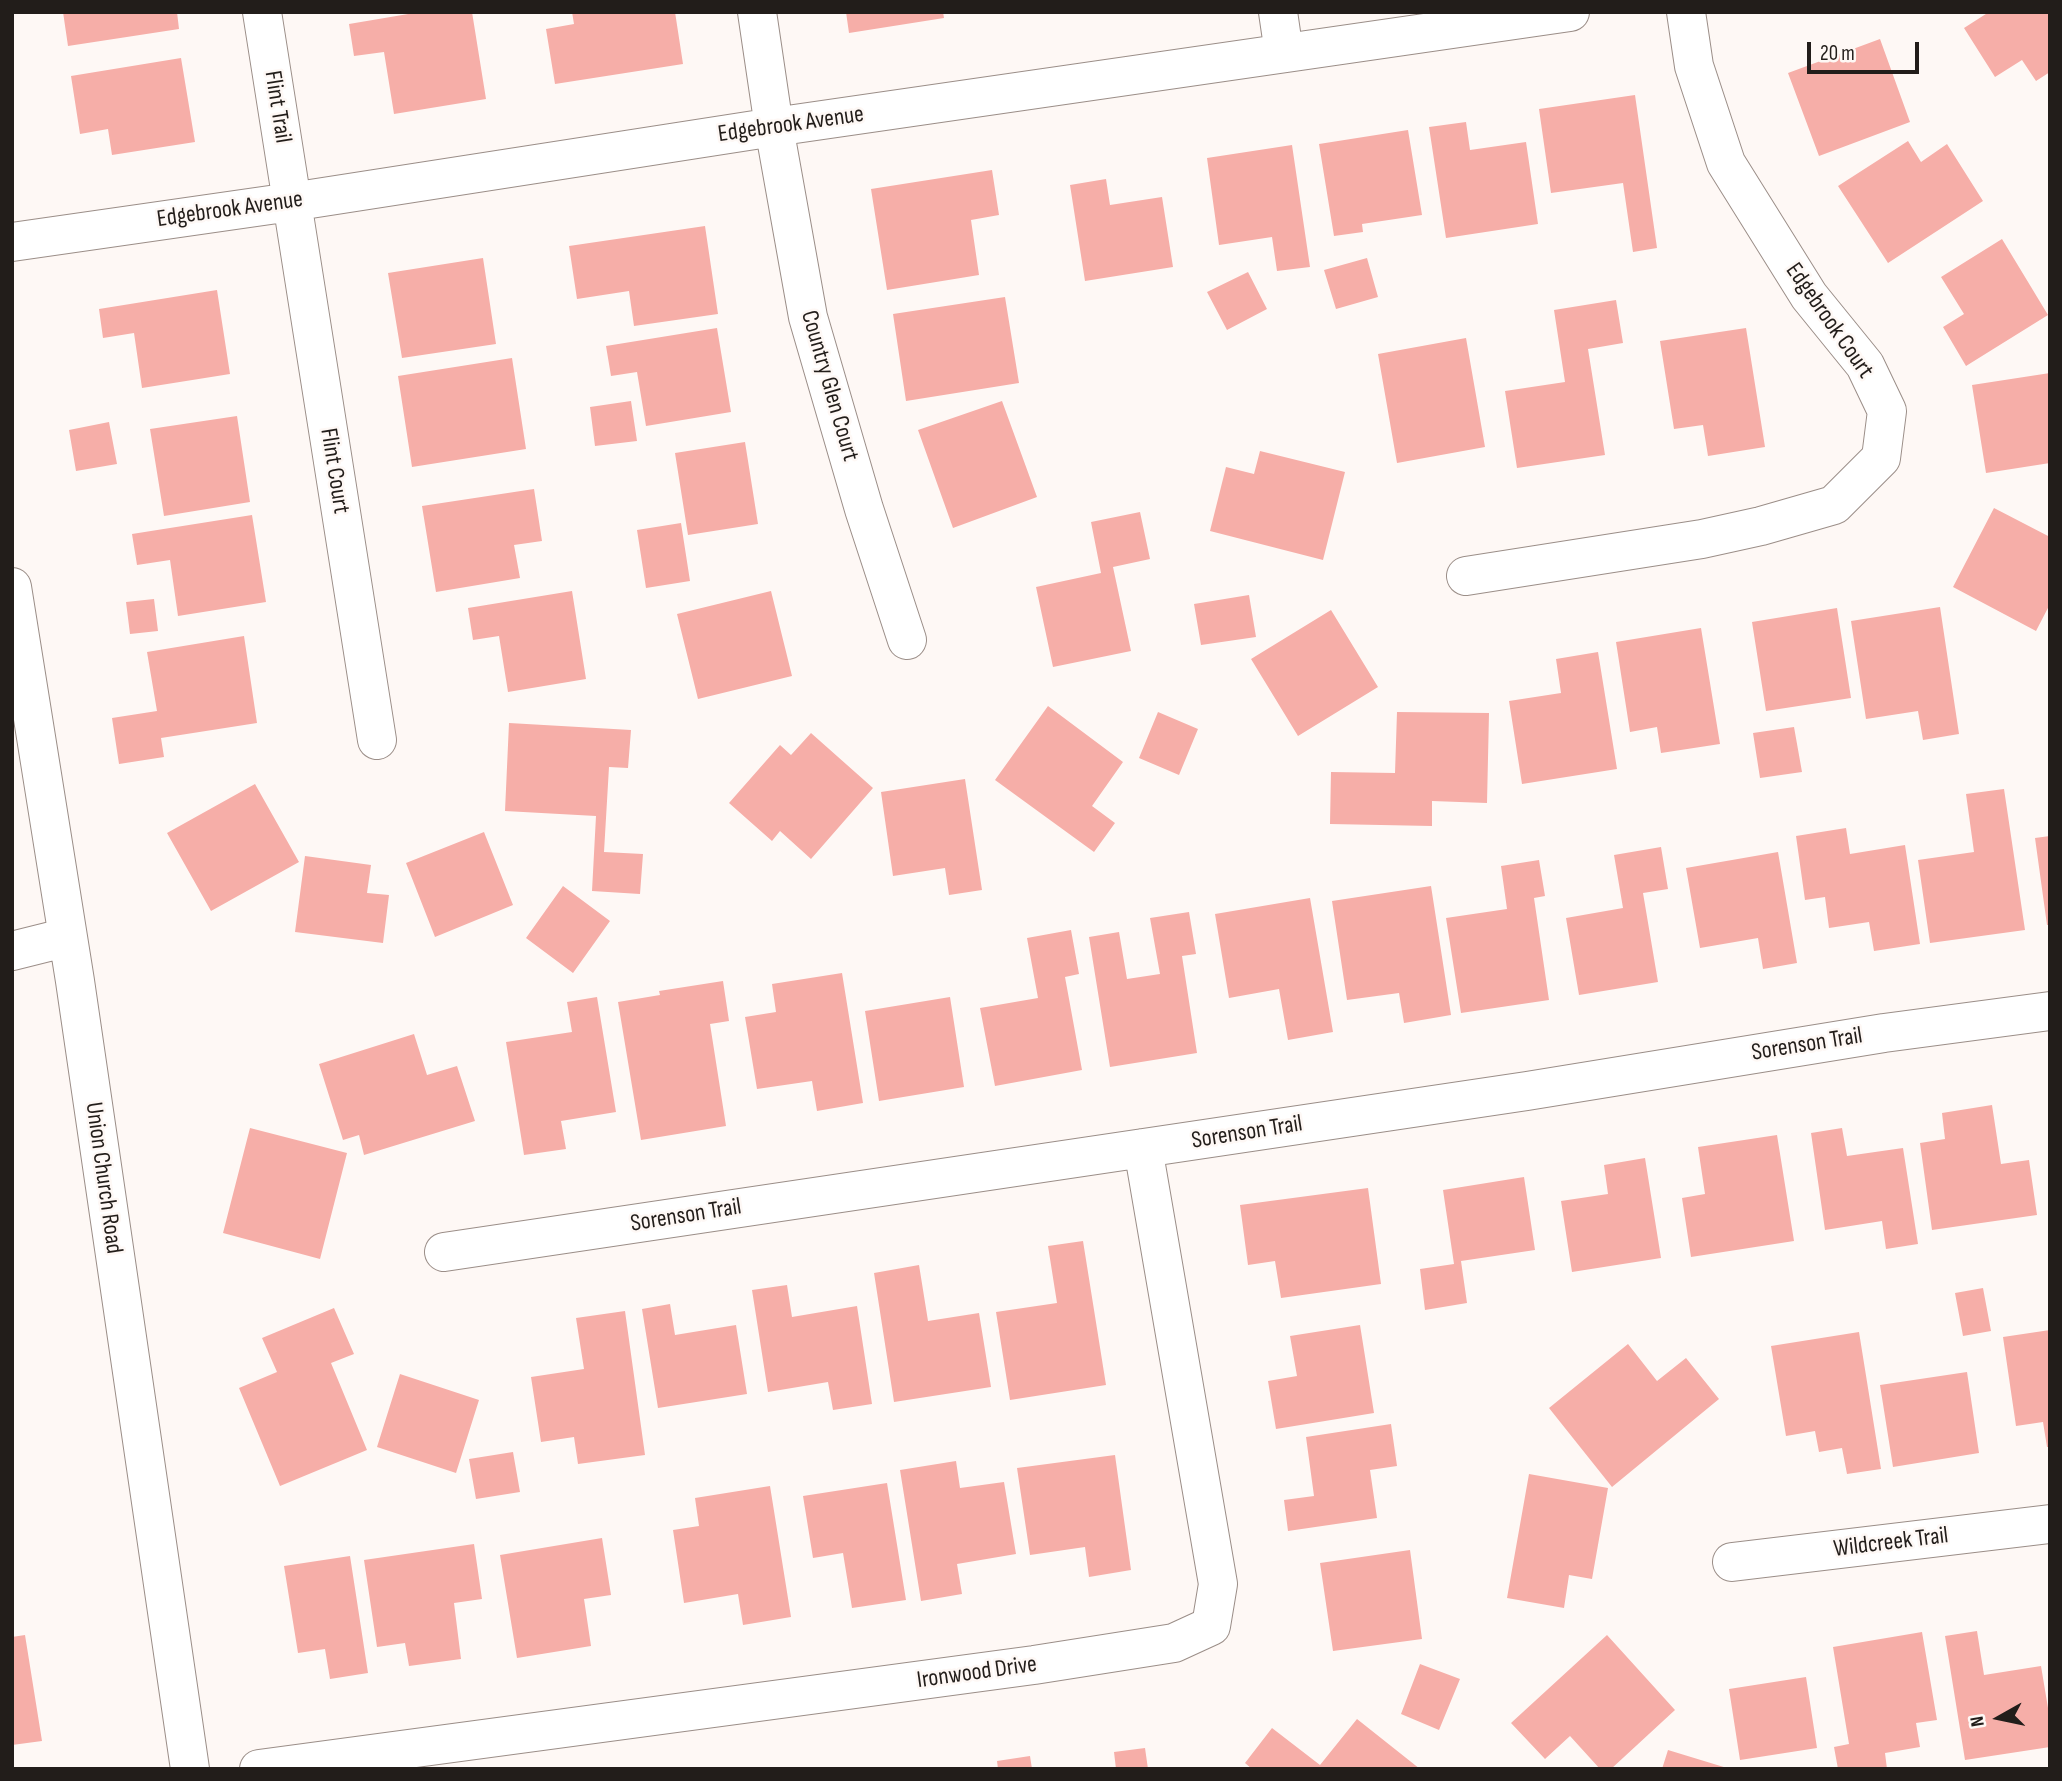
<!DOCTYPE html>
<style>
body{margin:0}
#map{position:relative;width:2062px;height:1781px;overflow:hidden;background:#fef8f5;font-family:"Sofia Sans Condensed",sans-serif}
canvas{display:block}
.frame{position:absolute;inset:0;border:14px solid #221d1a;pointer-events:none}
.north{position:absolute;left:1964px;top:1683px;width:70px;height:70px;-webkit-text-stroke:5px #fef8f5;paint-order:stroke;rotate:261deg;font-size:19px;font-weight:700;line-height:28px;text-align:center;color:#221d1a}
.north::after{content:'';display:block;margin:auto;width:24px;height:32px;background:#221d1a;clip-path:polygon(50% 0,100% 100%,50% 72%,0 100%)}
.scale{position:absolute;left:1807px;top:42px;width:112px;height:32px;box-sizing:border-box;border:4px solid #221d1a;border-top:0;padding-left:9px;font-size:21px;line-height:24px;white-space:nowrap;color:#221d1a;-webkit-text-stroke:5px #fef8f5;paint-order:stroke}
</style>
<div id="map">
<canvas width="2062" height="1781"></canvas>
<div class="frame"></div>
<div class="north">N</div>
<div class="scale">20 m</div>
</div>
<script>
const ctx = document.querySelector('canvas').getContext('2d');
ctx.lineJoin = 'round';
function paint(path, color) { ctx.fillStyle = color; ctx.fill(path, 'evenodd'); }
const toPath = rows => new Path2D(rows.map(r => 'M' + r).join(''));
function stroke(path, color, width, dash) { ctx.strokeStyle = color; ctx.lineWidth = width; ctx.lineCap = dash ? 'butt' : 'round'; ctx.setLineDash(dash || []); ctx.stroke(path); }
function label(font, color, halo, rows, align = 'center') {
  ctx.font = font + ' "Sofia Sans Condensed",sans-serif'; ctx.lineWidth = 5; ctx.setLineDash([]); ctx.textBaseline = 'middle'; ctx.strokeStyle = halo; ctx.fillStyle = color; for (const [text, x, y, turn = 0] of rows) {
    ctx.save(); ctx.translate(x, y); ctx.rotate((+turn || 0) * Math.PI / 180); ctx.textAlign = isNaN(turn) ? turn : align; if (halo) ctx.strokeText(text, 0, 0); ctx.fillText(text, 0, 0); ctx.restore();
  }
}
paint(toPath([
 [63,12,177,12,179,29,68,46],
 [420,12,472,12,486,99,394,114,384,52,354,56,349,24],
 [572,12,675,12,683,64,555,84,546,29,574,24],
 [846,12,943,12,944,18,849,33],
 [1989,12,2050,12,2050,72,2036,81,2022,60,1995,77,1964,28],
 [1880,39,1910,122,1819,156,1788,73],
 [181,58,195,142,112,155,108,129,80,134,71,76],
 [1635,95,1657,248,1633,252,1623,183,1551,193,1539,109],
 [1466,122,1470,150,1526,142,1538,224,1446,238,1429,127],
 [1408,130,1422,215,1362,224,1363,232,1334,236,1319,144],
 [1908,141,1921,162,1947,144,1983,201,1888,263,1838,186],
 [1292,145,1310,267,1277,271,1272,237,1219,245,1207,158],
 [992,170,999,215,971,220,979,275,887,290,871,189],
 [1106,179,1110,205,1162,197,1173,267,1085,281,1070,185],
 [705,226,718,314,634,326,629,291,577,299,569,246],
 [2002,239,2048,315,1966,366,1943,327,1964,314,1941,277],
 [483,258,496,344,402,358,388,273],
 [1367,258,1378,297,1336,309,1324,270],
 [1248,272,1267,309,1227,330,1207,292],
 [217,290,230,374,142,388,134,333,103,338,99,309],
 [1005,297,1019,383,906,401,893,314],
 [1616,300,1623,343,1588,349,1605,455,1517,468,1505,391,1565,382,1554,310],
 [717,328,731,412,646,426,637,372,611,376,606,346],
 [1746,328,1765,447,1708,456,1703,425,1674,429,1660,341],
 [1466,338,1485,447,1397,463,1378,354],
 [512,358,526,449,412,467,398,376],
 [2050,373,2050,463,1986,473,1972,385],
 [631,401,637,441,595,446,590,407],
 [1002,401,1037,497,953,528,918,430],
 [237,416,250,502,164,516,150,429],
 [109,422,117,464,76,471,69,430],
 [745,442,758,524,688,535,675,453],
 [1260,451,1345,472,1323,560,1210,531,1226,467,1254,474],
 [534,489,542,541,514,545,520,578,436,592,422,506],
 [1994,508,2050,537,2050,604,2036,631,1953,587],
 [1140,512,1150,559,1113,567,1131,651,1053,667,1036,587,1101,573,1091,522],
 [252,515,266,602,178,616,170,560,137,565,132,534],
 [681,523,690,581,646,588,637,530],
 [572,591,586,679,508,692,499,636,473,640,468,608],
 [771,591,792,676,698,699,677,614],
 [1249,595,1256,637,1201,645,1194,604],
 [154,599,158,631,130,634,126,602],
 [1940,607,1959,734,1923,740,1918,711,1866,719,1851,621],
 [1837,608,1851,698,1766,711,1752,622],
 [1331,610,1378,687,1298,736,1251,659],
 [1701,628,1720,744,1661,753,1657,727,1630,732,1616,642],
 [244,636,257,723,161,738,164,757,119,764,112,718,157,711,147,652],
 [1598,652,1617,769,1522,784,1509,701,1561,693,1556,659],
 [1048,706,1123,762,1092,806,1115,823,1094,852,995,780],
 [1158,712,1198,729,1179,775,1139,758],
 [1397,712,1489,713,1487,803,1432,801,1432,826,1330,824,1331,772,1395,773],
 [509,723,631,730,628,768,609,767,604,852,643,854,640,894,592,891,596,816,505,811],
 [1794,727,1802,772,1760,778,1753,733],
 [811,733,873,788,811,859,780,831,772,841,729,803,780,745,791,755],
 [965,779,982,890,949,895,945,868,893,876,881,792],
 [255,784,299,862,211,911,167,833],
 [2004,789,2025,930,1930,943,1918,860,1974,852,1966,794],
 [1846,828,1850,854,1905,845,1920,944,1874,951,1869,922,1829,928,1825,897,1805,900,1796,836],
 [484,832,513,905,435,937,406,863],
 [2050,836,2050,925,2047,925,2035,838],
 [1661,847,1668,889,1643,893,1658,982,1579,995,1566,918,1623,908,1614,855],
 [1778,852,1797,963,1763,969,1758,938,1700,948,1686,868],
 [305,856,371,865,367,893,389,895,383,943,295,932],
 [1539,860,1545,896,1534,898,1549,1000,1461,1013,1446,918,1507,909,1501,866],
 [563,886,610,921,573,973,526,938],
 [1431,886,1451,1015,1404,1023,1399,993,1347,1000,1332,901],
 [1310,898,1333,1032,1288,1040,1279,989,1229,998,1215,914],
 [1189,912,1196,954,1182,956,1197,1053,1110,1067,1089,937,1119,932,1127,979,1160,974,1150,918],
 [1071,930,1079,974,1065,977,1082,1070,995,1086,980,1008,1038,998,1027,938],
 [842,973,863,1103,817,1111,812,1081,757,1089,745,1017,776,1012,772,984],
 [723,981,729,1021,710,1024,726,1126,641,1140,618,1002,660,995,659,991],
 [597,997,616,1112,561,1121,566,1149,524,1155,506,1042,572,1032,567,1002],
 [950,997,964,1087,879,1101,865,1011],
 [414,1034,427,1075,457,1066,475,1121,364,1155,359,1135,343,1140,319,1064],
 [1992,1105,2001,1164,2029,1160,2037,1215,1932,1230,1920,1143,1945,1139,1942,1113],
 [250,1128,347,1153,320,1259,223,1233],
 [1842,1128,1847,1156,1903,1148,1918,1244,1886,1249,1882,1221,1825,1230,1811,1133],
 [1777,1135,1794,1241,1691,1257,1682,1198,1705,1194,1698,1147],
 [1645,1158,1661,1258,1572,1272,1561,1201,1608,1194,1604,1165],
 [1524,1177,1535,1250,1461,1261,1467,1303,1425,1310,1420,1269,1454,1264,1443,1190],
 [1368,1188,1381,1284,1281,1298,1275,1261,1248,1265,1240,1205],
 [1083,1241,1106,1385,1010,1400,996,1312,1057,1303,1048,1246],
 [919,1265,928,1321,979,1313,991,1387,894,1402,874,1273],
 [787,1285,792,1317,857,1306,872,1404,833,1410,828,1382,768,1392,752,1290],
 [1983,1288,1991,1331,1963,1336,1955,1293],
 [670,1304,675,1335,736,1325,747,1394,658,1408,642,1309],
 [334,1308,354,1354,331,1363,367,1450,280,1486,239,1388,277,1372,262,1338],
 [625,1311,645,1455,578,1464,574,1437,541,1442,531,1377,584,1369,576,1318],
 [1360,1325,1374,1413,1276,1429,1268,1381,1297,1376,1290,1336],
 [2050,1330,2050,1447,2047,1447,2043,1422,2016,1426,2003,1337],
 [1859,1332,1881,1469,1847,1474,1842,1448,1819,1452,1815,1431,1786,1436,1771,1346],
 [1628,1344,1657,1381,1686,1358,1719,1399,1612,1487,1549,1408],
 [1967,1372,1979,1453,1893,1467,1880,1385],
 [400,1374,479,1400,456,1473,377,1447],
 [1391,1424,1397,1466,1370,1470,1377,1518,1288,1531,1284,1500,1314,1496,1306,1437],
 [513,1452,520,1492,476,1499,469,1459],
 [1115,1455,1131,1570,1089,1577,1085,1547,1030,1555,1017,1468],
 [956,1461,960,1488,1004,1482,1016,1554,957,1564,962,1594,921,1601,900,1470],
 [1529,1474,1608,1488,1592,1579,1569,1575,1564,1608,1507,1598],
 [887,1483,906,1600,852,1608,843,1553,813,1558,803,1496],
 [770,1486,791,1617,743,1625,738,1594,684,1603,673,1530,699,1526,695,1498],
 [602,1538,611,1595,584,1599,591,1646,517,1658,500,1555],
 [474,1544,482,1599,454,1603,461,1659,409,1666,405,1643,377,1647,364,1560],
 [1410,1550,1422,1639,1333,1651,1320,1563],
 [350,1556,368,1673,330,1679,325,1649,298,1653,284,1566],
 [1977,1631,1984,1675,2041,1666,2050,1720,2050,1747,1965,1760,1945,1636],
 [1922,1632,1937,1720,1916,1723,1920,1747,1885,1753,1887,1769,1838,1769,1834,1747,1849,1744,1833,1647],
 [25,1635,42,1741,12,1745,12,1637],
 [1607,1635,1675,1710,1611,1769,1600,1769,1570,1736,1545,1759,1511,1723],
 [1420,1664,1460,1679,1439,1730,1401,1714],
 [1806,1677,1817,1748,1740,1760,1729,1689],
 [1357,1719,1420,1769,1252,1769,1245,1763,1272,1728,1320,1765],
 [1145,1748,1148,1769,1116,1769,1114,1752],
 [1668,1750,1727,1768,1727,1769,1662,1769],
 [1030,1756,1032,1769,998,1769,997,1761]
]), '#f6aea8');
const minor = toPath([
 [262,12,377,740],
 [757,12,774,127,808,317,864,509,907,640],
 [1278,12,1284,53],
 [12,242,291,202,774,127,1570,12],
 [1466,576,1702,539,1761,526,1834,505,1881,458,1887,411,1865,365,1809,296,1726,163,1694,66,1686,12],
 [12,587,75,981,190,1769],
 [12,951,68,937],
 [444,1252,1527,1091,1884,1033,2050,1011],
 [1732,1562,2050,1524],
 [259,1769,1034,1665,1174,1643,1211,1626,1218,1584,1143,1148]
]);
stroke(minor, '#9b8e88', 40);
stroke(minor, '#fff', 38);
label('24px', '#221d1a', '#fef8f5', [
 ["Flint Trail",277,107,81],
 ["Edgebrook Avenue",791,125,-8],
 ["Edgebrook Avenue",230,210,-8],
 ["Edgebrook Court",1829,321,55],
 ["Country Glen Court",829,386,74],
 ["Flint Court",334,471,81],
 ["Sorenson Trail",1807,1045,-9],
 ["Sorenson Trail",1247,1133,-9],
 ["Union Church Road",103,1178,82],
 ["Sorenson Trail",686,1216,-9],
 ["Wildcreek Trail",1891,1543,-7],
 ["Ironwood Drive",977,1673,-8]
]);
</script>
